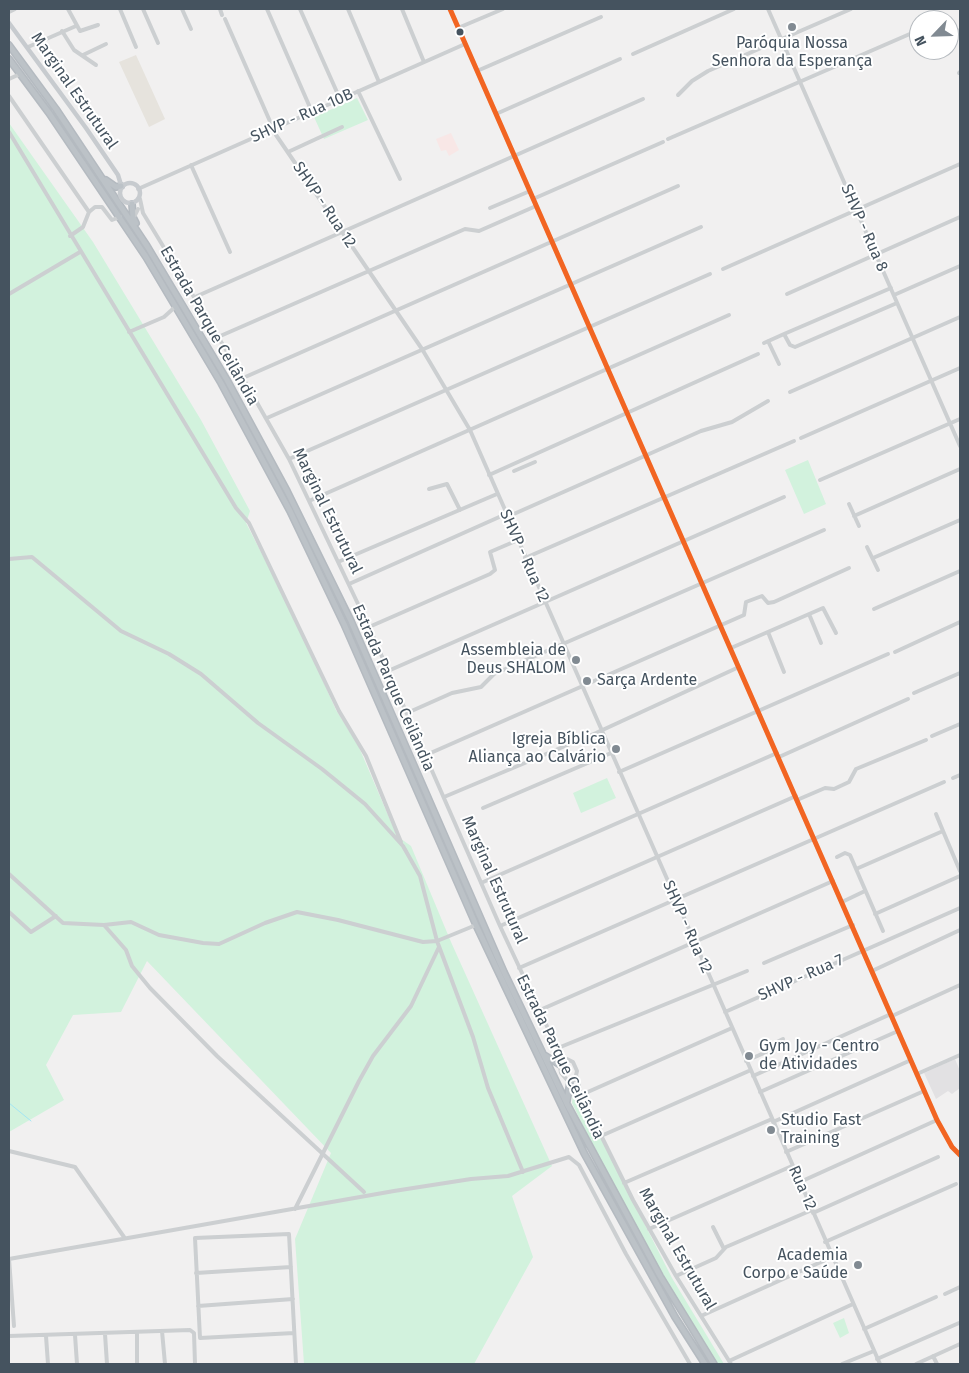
<!DOCTYPE html>
<meta charset="utf-8">
<style>
body{margin:0}
#map{position:relative;width:969px;height:1373px;overflow:hidden;background:#f1f0f0;font-family:"Fira Sans",sans-serif}
canvas{display:block}
.frame{position:absolute;inset:0;border:10px solid #45535f;pointer-events:none}
.north{position:absolute;left:909px;top:10px;width:50px;height:50px;box-sizing:border-box;background:#fff;border:1px solid #b5babf;border-radius:50%;rotate:246deg;font-size:14px;font-weight:700;line-height:20px;text-align:center;color:#45535f}
.north::after{content:'';display:block;margin:auto;width:18px;height:22px;background:#818a92;clip-path:polygon(50% 0,100% 100%,50% 72%,0 100%)}
</style>
<div id="map">
<canvas width="969" height="1373"></canvas>
<div class="frame"></div>
<div class="north">N</div>
</div>
<script>
const ctx = document.querySelector('canvas').getContext('2d');
ctx.lineJoin = 'round';
function paint(path, color) { ctx.fillStyle = color; ctx.fill(path, 'evenodd'); }
const toPath = rows => new Path2D(rows.map(r => 'M' + r).join(''));
function stroke(path, color, width, dash) { ctx.strokeStyle = color; ctx.lineWidth = width; ctx.lineCap = dash ? 'butt' : 'round'; ctx.setLineDash(dash || []); ctx.stroke(path); }
function label(font, color, halo, rows, align = 'center') {
  ctx.font = font + ' "Fira Sans",sans-serif'; ctx.lineWidth = 4; ctx.setLineDash([]); ctx.textBaseline = 'middle'; ctx.strokeStyle = halo; ctx.fillStyle = color; for (const [text, x, y, turn = 0] of rows) {
    ctx.save(); ctx.translate(x, y); ctx.rotate((+turn || 0) * Math.PI / 180); ctx.textAlign = isNaN(turn) ? turn : align; if (halo) ctx.strokeText(text, 0, 0); ctx.fillText(text, 0, 0); ctx.restore();
  }
}
paint(toPath([
 [136,55,165,119,149,127,119,62]
]), '#e6e3dd');
paint(toPath([
 [955,1059,960,1071,960,1088,952,1094,948,1091,936,1099,924,1073]
]), '#e2e1e3');
paint(toPath([
 [451,133,459,150,449,156,446,150,441,151,436,139]
]), '#f8e7e6');
paint(toPath([
 [357,98,368,120,324,139,314,117],
 [9,123,93,242,201,420,250,511,246,523,294,616,336,710,358,745,397,836,411,846,451,942,552,1166,512,1196,533,1257,474,1364,304,1364,295,1239,331,1153,147,961,121,1012,73,1015,46,1065,64,1100,9,1132],
 [808,460,826,504,804,514,785,470],
 [607,778,616,798,581,813,573,793],
 [573,1092,578,1093,672,1278,724,1364,717,1364,664,1277,599,1159,572,1103],
 [844,1318,849,1333,840,1338,833,1323]
]), '#d2f2dd');
stroke(toPath([
 [9,1103,31,1121]
]), '#a3e6f4', 1);
const highway = toPath([
 [9,45,56,109,147,246,227,380,287,491,351,621,504,972,567,1104,660,1276,714,1364],
 [9,59,49,113,146,257,221,383,290,511,344,624,476,925,584,1153,675,1317,705,1364],
 [106,180,116,187,121,186],
 [132,204,133,217,136,223],
 [546,1056,560,1065],
 [567,1101,570,1082]
]);
stroke(highway, '#b4bac0', 8);
stroke(toPath([
 [68,9,80,31,98,25],
 [120,9,136,47],
 [143,9,158,43],
 [182,9,191,29],
 [220,9,222,15],
 [267,9,312,112],
 [300,9,340,99],
 [348,9,379,82],
 [402,9,424,62],
 [450,9,937,1120,952,1147,960,1155],
 [768,9,960,446],
 [9,12,15,9],
 [225,19,276,135,422,349,470,430,880,1364],
 [458,28,503,9],
 [62,31,74,50,96,65],
 [949,35,960,30],
 [28,47,76,26],
 [633,54,734,9],
 [83,55,106,44],
 [477,71,601,17],
 [959,73,960,72],
 [9,79,20,74],
 [358,91,400,179],
 [678,95,692,81,708,71,851,9],
 [9,96,89,212],
 [496,114,620,59],
 [9,132,236,508,249,523,339,711,366,756,401,842],
 [668,139,919,30],
 [288,152,342,127],
 [191,165,230,252],
 [138,189,465,44],
 [140,199,143,213,243,378,289,459,369,627,500,926,559,1052,560,1067,561,1073,568,1081,575,1080,577,1071,573,1062,567,1059,560,1063],
 [533,199,663,142],
 [490,208,530,191],
 [134,217,138,209],
 [70,236,83,227,89,212,95,207,102,207,112,220,120,217],
 [723,269,960,164],
 [891,288,784,334,790,345,795,347,897,303],
 [9,294,80,252],
 [787,294,960,217],
 [894,295,960,266],
 [195,297,643,99],
 [129,332,164,317,175,307],
 [218,337,465,229,479,231,536,206],
 [768,341,779,364],
 [764,343,784,334],
 [243,378,678,186],
 [790,392,960,317],
 [267,418,701,227],
 [801,438,960,368],
 [289,459,710,274],
 [514,471,535,462],
 [489,475,758,354],
 [820,480,960,419],
 [429,489,447,484,460,510],
 [309,501,729,315],
 [849,504,859,526],
 [854,516,960,469],
 [507,517,701,431,732,422,768,401],
 [867,547,878,570],
 [525,558,794,441],
 [873,558,960,520],
 [9,559,32,557,121,631,169,654,201,674,258,723,322,769,365,804,403,846,420,876,437,941,473,1037,488,1088,523,1172],
 [338,562,497,494],
 [349,584,506,514],
 [874,609,960,571],
 [809,614,821,643],
 [369,627,490,574,495,570,490,552,518,540],
 [768,632,784,672],
 [731,648,823,608,836,633],
 [895,652,960,622],
 [388,671,784,497],
 [914,693,960,673],
 [407,713,452,693,481,687,494,674,824,530],
 [932,736,960,724],
 [426,755,744,615,746,602,762,596,768,603,774,602,849,568],
 [779,757,908,699],
 [619,772,888,654],
 [953,778,960,775],
 [444,797,596,733,739,667],
 [797,800,825,788,834,789,849,782,856,769,926,740],
 [483,808,611,753],
 [936,814,943,831],
 [837,857,845,853,850,855,883,931],
 [856,869,943,831,960,871],
 [9,874,63,923,104,925,131,922,159,935,203,943,219,944,265,923,297,912,338,920,423,942,437,941,476,925],
 [481,883,777,753],
 [842,902,865,891],
 [9,912,31,932,56,916],
 [875,914,960,876],
 [104,925,126,950,132,966,150,988,217,1056,364,1192],
 [500,926,796,796],
 [764,963,853,925],
 [519,968,944,782],
 [872,971,960,930],
 [540,1010,833,881],
 [725,1012,960,908],
 [892,1016,960,985],
 [558,1048,747,971],
 [746,1061,773,1049,777,1042,783,1039],
 [917,1074,960,1055],
 [753,1076,891,1014],
 [577,1077,581,1095,633,1200,676,1276,731,1364],
 [760,1092,898,1031],
 [581,1095,732,1028],
 [773,1122,911,1060],
 [601,1136,751,1070],
 [9,1151,75,1167,124,1237],
 [786,1152,924,1091],
 [800,1182,937,1120],
 [624,1183,772,1119],
 [295,1209,359,1081,373,1056,411,1006,439,947],
 [813,1213,938,1157],
 [713,1227,724,1249],
 [649,1229,792,1166],
 [825,1242,956,1184],
 [9,1259,394,1191,471,1179,508,1176,569,1157,579,1165,626,1254,690,1364],
 [9,1259,14,1326],
 [196,1273,291,1267],
 [676,1276,716,1258,726,1247,812,1210],
 [945,1294,960,1287],
 [198,1306,293,1299],
 [701,1316,832,1257],
 [864,1329,936,1297],
 [162,1331,165,1364],
 [137,1333,137,1364],
 [294,1333,200,1338,195,1238,289,1234,296,1364],
 [105,1334,107,1364],
 [75,1335,77,1364],
 [9,1336,190,1330,194,1333,195,1364],
 [46,1336,48,1364],
 [933,1356,937,1364],
 [877,1359,959,1323],
 [729,1361,853,1304],
 [842,1364,874,1351],
 [916,1364,960,1344]
]), '#cccfd1', 4);
stroke(toPath([
 [9,23,86,128,118,175,121,185],
 '120 193a10 10 0 1 1 20 0a10 10 0 1 1-20 0Z'
]), '#c7cbcf', 4.5);
stroke(highway, '#bcc2c7', 5);
stroke(toPath([
 [450,9,937,1120,952,1147,960,1155]
]), '#f26522', 5);
for (const [x, y, r, color] of [
 [792,27,5,"#818a92"],
 [460,32,4.5,"#45535f"],
 [576,660,5,"#818a92"],
 [587,681,5,"#818a92"],
 [616,749,5,"#818a92"],
 [749,1056,5,"#818a92"],
 [771,1130,5,"#818a92"],
 [858,1265,5,"#818a92"]
]) { const dot = new Path2D(); dot.arc(x, y, r, 0, 2 * Math.PI); ctx.fillStyle = color; ctx.fill(dot); stroke(dot, '#fff', 2); }
label('16px', '#45535f', '#fff', [
 ["Paróquia Nossa",792,44,"center"],
 ["Senhora da Esperança",792,62,"center"],
 ["Assembleia de",566,651],
 ["Deus SHALOM",566,669],
 ["Sarça Ardente",597,681,"left"],
 ["Igreja Bíblica",606,740],
 ["Aliança ao Calvário",606,758],
 ["Gym Joy - Centro",759,1047,"left"],
 ["de Atividades",759,1065,"left"],
 ["Studio Fast",781,1121,"left"],
 ["Training",781,1139,"left"],
 ["Academia",848,1256],
 ["Corpo e Saúde",848,1274]
], 'right');
label('16px', '#45535f', '#fff', [
 ["Marginal Estrutural",74,91,55],
 ["SHVP - Rua 10B",302,116,-24],
 ["SHVP - Rua 12",324,205,56],
 ["SHVP - Rua 8",864,228,66],
 ["Estrada Parque Ceilândia",209,326,60],
 ["Marginal Estrutural",327,511,64],
 ["SHVP - Rua 12",524,556,66],
 ["Estrada Parque Ceilândia",393,688,66],
 ["Marginal Estrutural",494,880,66],
 ["SHVP - Rua 12",687,927,66],
 ["SHVP - Rua 7",801,978,-24],
 ["Estrada Parque Ceilândia",560,1057,64],
 ["Rua 12",802,1188,66],
 ["Marginal Estrutural",677,1249,60]
]);
</script>
